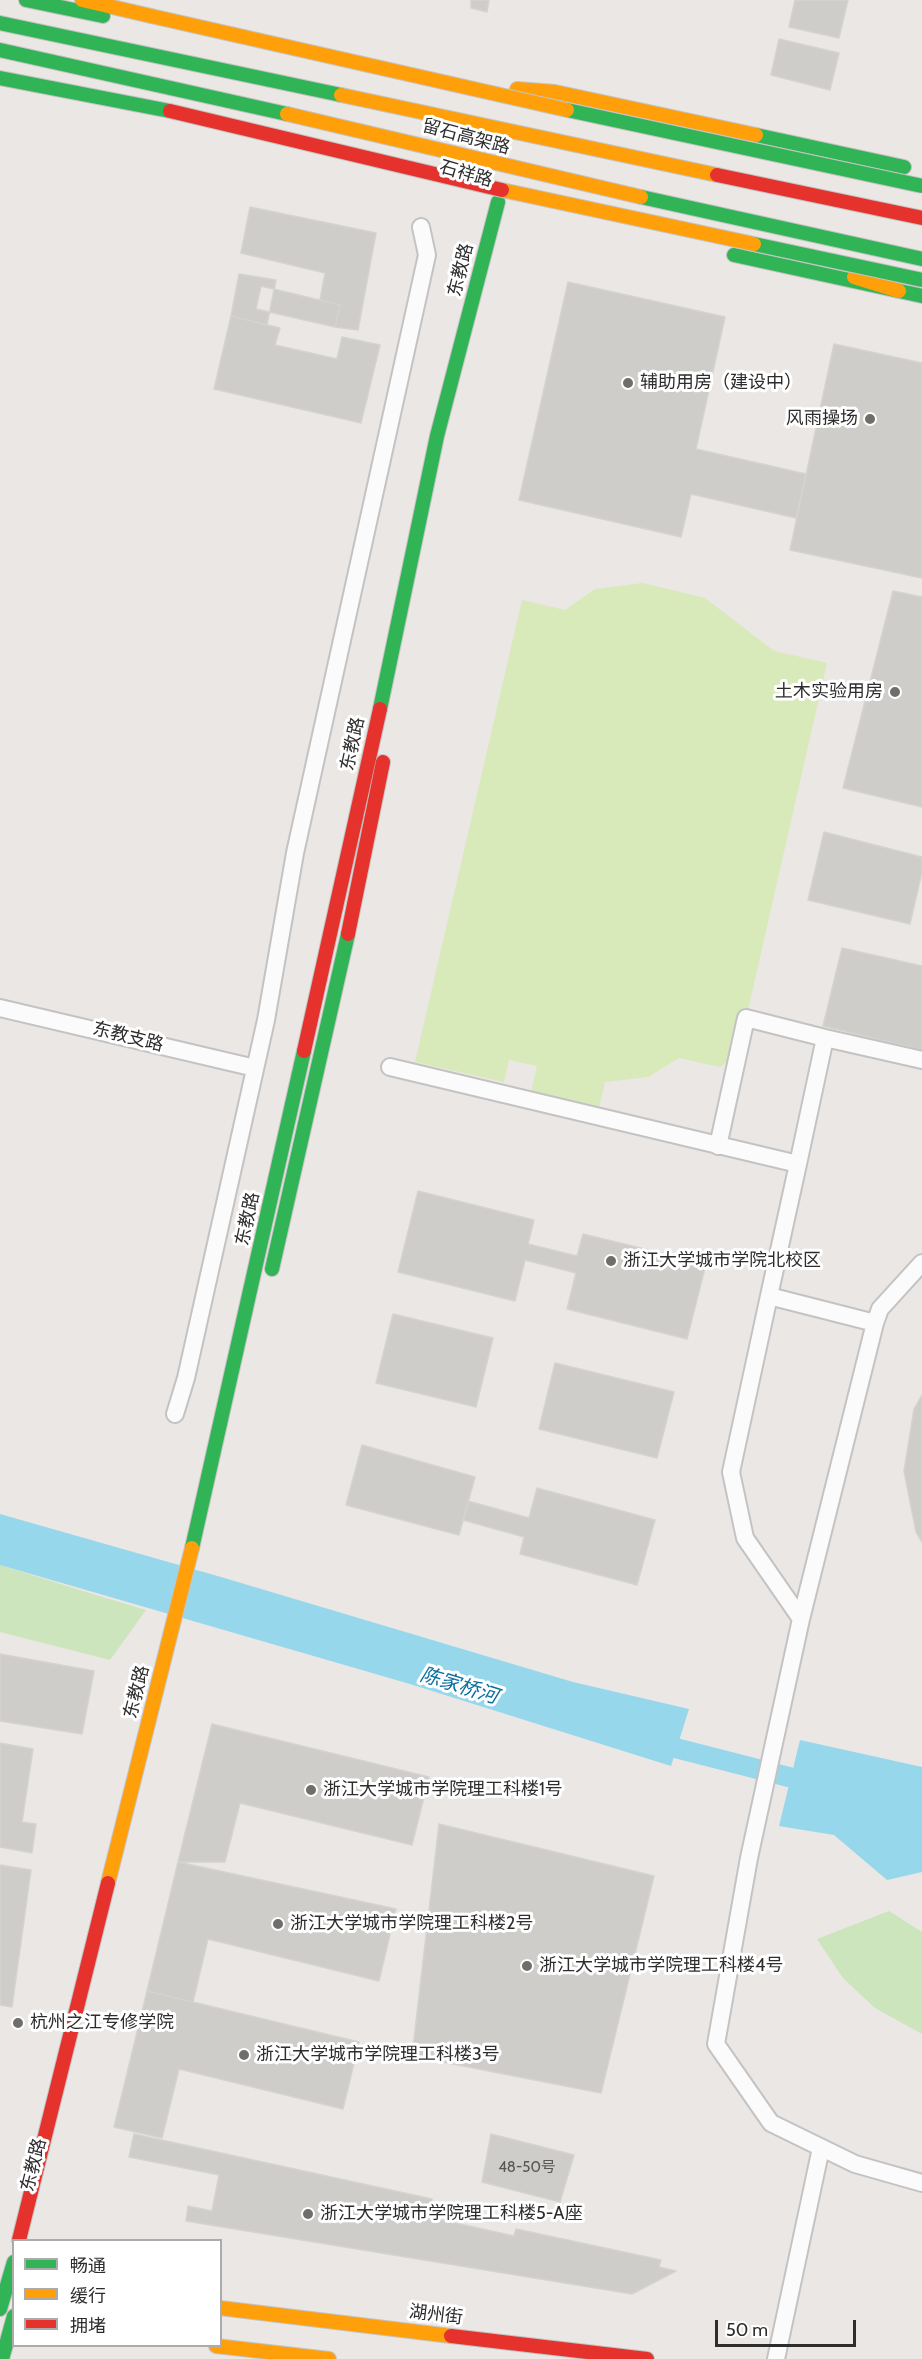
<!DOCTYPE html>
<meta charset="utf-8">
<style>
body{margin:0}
#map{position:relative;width:922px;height:2359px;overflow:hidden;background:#eae7e4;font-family:Cabin,"Noto Sans SC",sans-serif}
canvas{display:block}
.legend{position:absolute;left:12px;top:2239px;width:210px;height:108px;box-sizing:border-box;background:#fff;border:2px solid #ababab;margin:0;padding:8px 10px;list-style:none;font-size:18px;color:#2d2d2d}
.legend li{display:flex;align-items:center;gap:12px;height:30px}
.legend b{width:30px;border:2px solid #ababab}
.scale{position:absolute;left:715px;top:2320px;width:141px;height:27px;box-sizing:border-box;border:3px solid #2d2d2d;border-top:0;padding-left:8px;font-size:18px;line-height:21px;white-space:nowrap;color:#2d2d2d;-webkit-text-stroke:4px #fff;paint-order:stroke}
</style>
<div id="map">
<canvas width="922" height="2359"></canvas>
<ul class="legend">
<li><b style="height:8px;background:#30b455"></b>畅通</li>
<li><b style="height:8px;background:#ff9f0a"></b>缓行</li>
<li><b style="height:8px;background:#e5322d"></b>拥堵</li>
</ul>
<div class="scale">50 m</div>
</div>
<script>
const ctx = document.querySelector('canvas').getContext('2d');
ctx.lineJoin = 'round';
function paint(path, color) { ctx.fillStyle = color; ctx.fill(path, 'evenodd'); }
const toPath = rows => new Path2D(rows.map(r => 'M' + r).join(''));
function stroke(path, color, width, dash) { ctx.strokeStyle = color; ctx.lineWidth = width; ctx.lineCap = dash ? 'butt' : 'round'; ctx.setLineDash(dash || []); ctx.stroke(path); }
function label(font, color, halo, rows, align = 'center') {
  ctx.font = font + ' Cabin,"Noto Sans SC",sans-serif'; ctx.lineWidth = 6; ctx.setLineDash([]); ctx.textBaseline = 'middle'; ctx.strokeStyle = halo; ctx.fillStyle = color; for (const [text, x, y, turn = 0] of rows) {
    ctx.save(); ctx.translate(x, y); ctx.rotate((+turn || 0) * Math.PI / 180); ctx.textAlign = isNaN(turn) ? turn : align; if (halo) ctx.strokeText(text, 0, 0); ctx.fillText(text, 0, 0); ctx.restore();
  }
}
paint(toPath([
 [0,1565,96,1595,146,1610,110,1660,0,1632],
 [889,1911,922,1932,922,2034,875,2008,843,1978,817,1939]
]), '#cde5bc');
paint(toPath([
 [643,583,705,598,774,651,827,663,738,1054,720,1067,679,1058,648,1077,605,1082,599,1108,531,1092,537,1066,509,1060,504,1082,415,1062,522,600,565,610,595,589]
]), '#d8e9ba');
paint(toPath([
 [0,1514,221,1577,573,1682,689,1709,671,1766,410,1684,0,1565],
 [800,1740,922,1767,922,1872,887,1880,834,1835,779,1826]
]), '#97d7ec');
stroke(toPath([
 [652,1742,816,1784]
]), '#97d7ec', 20);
const building = toPath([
 [471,0,489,0,487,12,471,8,471,0],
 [795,0,848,0,839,38,789,27,795,0],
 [779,39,839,53,830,90,771,75,779,39],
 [250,207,376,233,358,330,335,327,340,305,320,300,325,273,241,253,250,207],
 [239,274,276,280,267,325,231,316,239,274],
 [568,282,725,317,696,449,806,474,796,518,691,494,681,537,519,500,568,282],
 [261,286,340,305,335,327,256,309,261,286],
 [231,316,280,328,275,345,337,359,342,337,380,345,361,423,214,389,231,316],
 [834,344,922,363,922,578,790,550,834,344],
 [893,591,922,597,922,807,843,788,893,591],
 [824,832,922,857,922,872,910,924,808,900,824,832],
 [842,948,922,966,922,1050,823,1026,842,948],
 [418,1191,534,1220,528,1244,577,1256,583,1234,706,1264,687,1339,567,1309,576,1273,525,1260,515,1301,398,1272,418,1191],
 [393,1314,493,1338,476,1407,376,1383,393,1314],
 [555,1363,674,1392,657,1458,539,1429,555,1363],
 [922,1395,922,1542,916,1532,904,1471,914,1409,922,1395],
 [362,1445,475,1477,459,1535,346,1505,362,1445],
 [537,1488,655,1520,637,1585,520,1554,524,1537,463,1520,468,1501,529,1518,537,1488],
 [0,1654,94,1671,82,1734,0,1721,0,1654],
 [212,1724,429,1777,412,1845,240,1803,225,1862,178,1862,212,1724],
 [0,1743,33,1749,22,1822,36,1824,32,1853,0,1847,0,1743],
 [439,1824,654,1876,601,2093,412,2056,439,1824],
 [178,1862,396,1909,379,1981,208,1939,193,2002,147,1991,178,1862],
 [0,1865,31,1870,12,2007,0,2005,0,1865],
 [147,1991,359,2042,343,2109,179,2069,162,2138,114,2127,147,1991],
 [134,2134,432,2199,428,2217,514,2236,516,2229,661,2260,659,2267,676,2271,632,2294,186,2221,188,2206,212,2211,219,2175,129,2157,134,2134],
 [491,2134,574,2155,560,2202,482,2182,491,2134]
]);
paint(building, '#cfcdca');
stroke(building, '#d5d3d0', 1.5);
const street = toPath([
 [0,1008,255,1068],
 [825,1038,922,1060],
 [390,1067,798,1164,769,1296],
 [718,1146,746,1018,825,1038,798,1164],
 [922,1263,880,1309,875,1323,801,1619,749,1858,716,2044,771,2123,855,2164,922,2183],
 [175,1414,186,1378,266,1020,295,853,427,255,421,227],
 [801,1619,745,1538,731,1472,769,1296,875,1323],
 [776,2359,821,2148]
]);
const fast = toPath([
 [26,0,103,16],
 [0,23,341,95],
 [0,50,287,114],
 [0,78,170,111],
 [756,135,904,167],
 [641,197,922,259],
 [734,255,922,296],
 [380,709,437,436,498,202],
 [272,1269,348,934],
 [192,1548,304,1051],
 [0,2309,14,2262],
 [2,2359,14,2316]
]);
const slow = toPath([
 [82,0,151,16],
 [517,89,555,92,756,135],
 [341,95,717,175],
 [287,114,641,197],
 [854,277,899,291],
 [108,1883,192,1548],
 [220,2308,451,2336],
 [216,2346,329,2359]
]);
const jam = toPath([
 [717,175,922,218],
 [348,934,383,762],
 [304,1051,380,709],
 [19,2240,108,1883],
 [451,2336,647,2359]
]);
stroke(street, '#c4c3c4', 20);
stroke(fast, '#c4c3c4', 16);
stroke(slow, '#c4c3c4', 16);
stroke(jam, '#c4c3c4', 16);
stroke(street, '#fcfbfb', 16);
stroke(fast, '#30b455', 14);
stroke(slow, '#ff9f0a', 14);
stroke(jam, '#e5322d', 14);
const fastBridge = toPath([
 [567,110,922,186],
 [754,244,922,280]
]);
const slowBridge = toPath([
 [151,16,567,110],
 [502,190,754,244]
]);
const jamBridge = toPath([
 [170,111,502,190]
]);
stroke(fastBridge, '#c6c4c3', 16, []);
stroke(slowBridge, '#c6c4c3', 16, []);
stroke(jamBridge, '#c6c4c3', 16, []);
stroke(fastBridge, '#30b455', 14);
stroke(slowBridge, '#ff9f0a', 14);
stroke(jamBridge, '#e5322d', 14);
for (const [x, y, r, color] of [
 [628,383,6,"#6f6e6d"],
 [870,419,6,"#6f6e6d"],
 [895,692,6,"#6f6e6d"],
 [611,1261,6,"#6f6e6d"],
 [311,1790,6,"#6f6e6d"],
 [278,1924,6,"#6f6e6d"],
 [527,1966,6,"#6f6e6d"],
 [18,2023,6,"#6f6e6d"],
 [244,2055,6,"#6f6e6d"],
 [308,2214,6,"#6f6e6d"]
]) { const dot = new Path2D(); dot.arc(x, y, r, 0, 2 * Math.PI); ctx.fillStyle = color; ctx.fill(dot); stroke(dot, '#fff', 2); }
label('15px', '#575756', null, [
 ["48-50号",527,2168]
]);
label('18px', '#2d2d2d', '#fff', [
 ["留石高架路",466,137,15],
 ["石祥路",466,174,16],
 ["东教路",461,270,-76],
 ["东教路",353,744,-78],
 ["东教支路",128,1037,14],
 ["东教路",248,1219,-78],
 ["东教路",137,1692,-76],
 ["东教路",34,2165,-76],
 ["湖州街",436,2315,7]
]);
label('18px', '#2d2d2d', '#fff', [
 ["辅助用房（建设中）",640,383],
 ["风雨操场",858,419,"right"],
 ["土木实验用房",883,692,"right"],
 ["浙江大学城市学院北校区",623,1261],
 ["浙江大学城市学院理工科楼1号",323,1790],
 ["浙江大学城市学院理工科楼2号",290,1924],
 ["浙江大学城市学院理工科楼4号",539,1966],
 ["杭州之江专修学院",30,2023],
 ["浙江大学城市学院理工科楼3号",256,2055],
 ["浙江大学城市学院理工科楼5-A座",320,2214]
], 'left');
label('italic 20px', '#0d70a0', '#fff', [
 ["陈家桥河",459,1686,17]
]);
</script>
